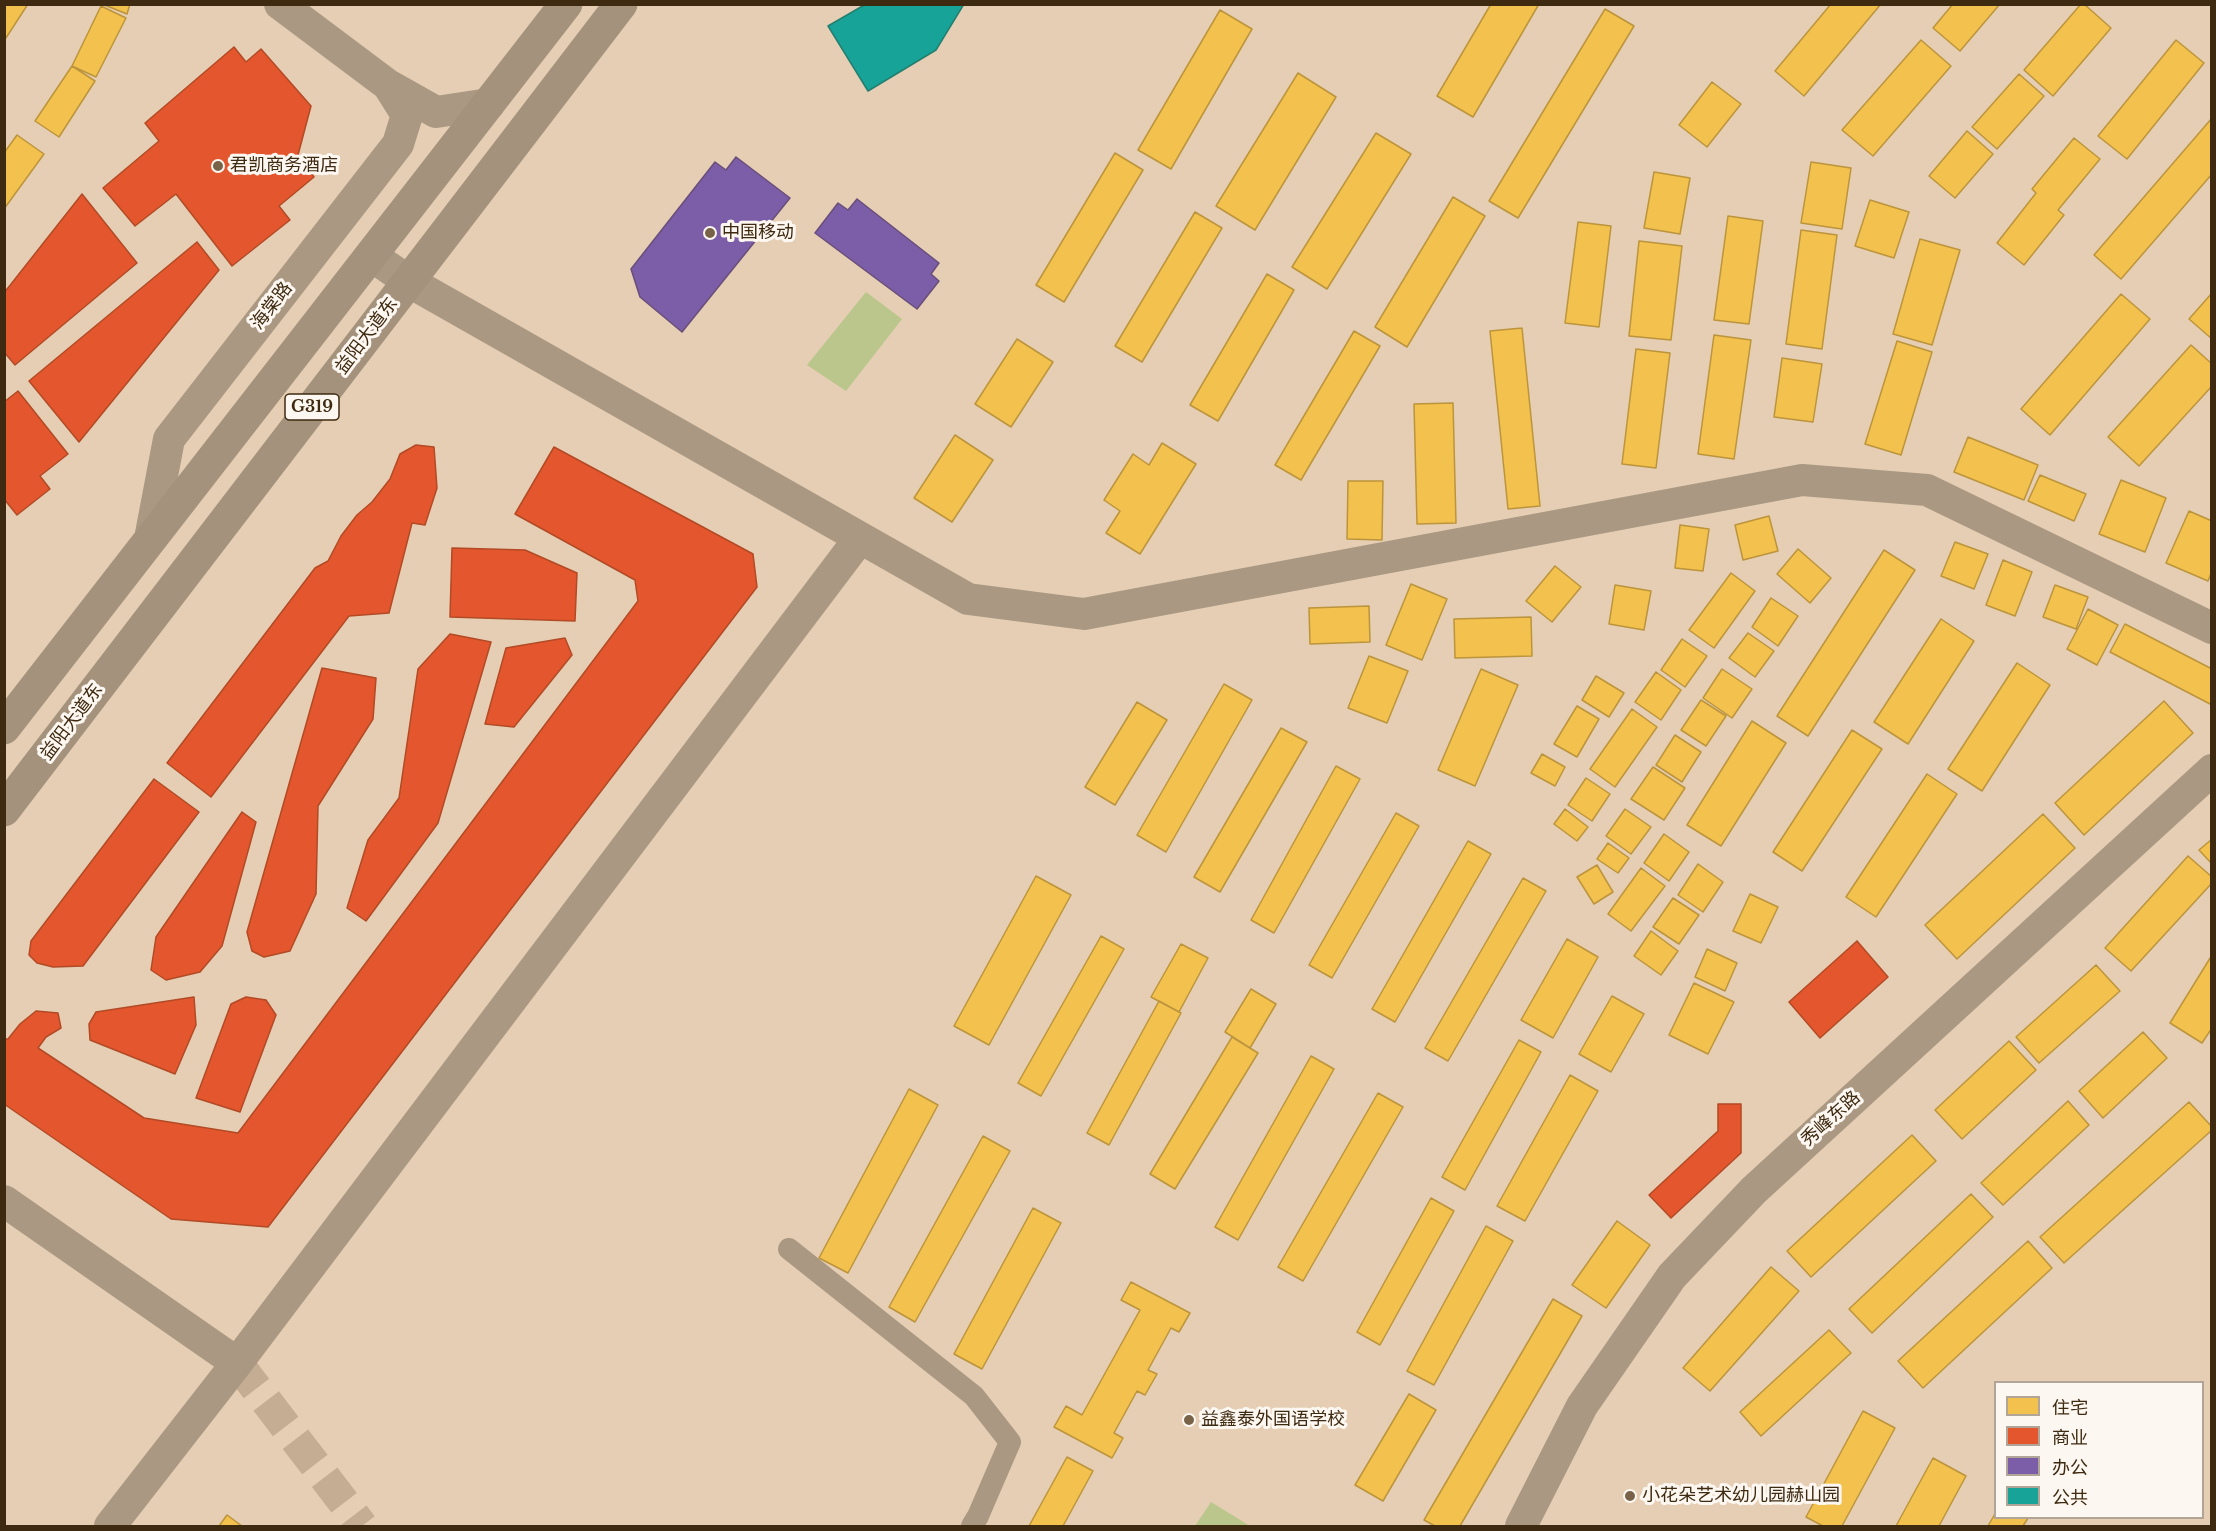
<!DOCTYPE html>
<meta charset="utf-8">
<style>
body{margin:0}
#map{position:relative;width:2216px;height:1531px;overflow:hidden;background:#e5ceb3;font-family:"Libre Baskerville","Noto Sans SC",serif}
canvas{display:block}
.frame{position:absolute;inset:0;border:6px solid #3e2a10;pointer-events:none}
.legend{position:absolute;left:1994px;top:1381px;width:210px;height:138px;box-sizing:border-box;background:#fdf7f1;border:2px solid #b1a597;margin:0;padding:8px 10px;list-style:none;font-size:18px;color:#3e2a10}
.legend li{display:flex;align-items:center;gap:12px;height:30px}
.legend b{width:30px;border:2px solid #b1a597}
</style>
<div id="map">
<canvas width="2216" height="1531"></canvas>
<div class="frame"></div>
<ul class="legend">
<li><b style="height:16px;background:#f2c14e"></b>住宅</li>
<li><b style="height:16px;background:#e4572e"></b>商业</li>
<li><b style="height:16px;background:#7b5ea7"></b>办公</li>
<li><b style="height:16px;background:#17a398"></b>公共</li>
</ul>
</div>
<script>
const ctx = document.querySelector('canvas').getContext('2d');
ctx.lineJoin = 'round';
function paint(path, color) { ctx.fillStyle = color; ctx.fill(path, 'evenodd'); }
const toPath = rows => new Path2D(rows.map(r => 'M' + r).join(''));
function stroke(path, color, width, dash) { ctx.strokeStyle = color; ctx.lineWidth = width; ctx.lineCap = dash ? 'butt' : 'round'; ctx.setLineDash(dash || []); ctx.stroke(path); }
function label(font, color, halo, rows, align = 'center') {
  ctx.font = font + ' "Libre Baskerville","Noto Sans SC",serif'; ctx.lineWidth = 6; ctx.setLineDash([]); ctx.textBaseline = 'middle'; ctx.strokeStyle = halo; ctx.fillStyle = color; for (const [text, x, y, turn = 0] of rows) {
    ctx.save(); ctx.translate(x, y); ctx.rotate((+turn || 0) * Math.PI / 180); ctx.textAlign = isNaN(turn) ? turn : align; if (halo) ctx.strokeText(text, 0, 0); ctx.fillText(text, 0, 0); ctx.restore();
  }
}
paint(toPath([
 [866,292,902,319,846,391,807,365],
 [1211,1502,1250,1526,1195,1526]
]), '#bac68c');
const homes = toPath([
 [4,4,28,4,4,41,4,4],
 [102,4,130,4,127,14,102,4],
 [1491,4,1539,4,1473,117,1437,96,1491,4],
 [1831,4,1881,4,1804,96,1775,71,1831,4],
 [1953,4,2000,4,1960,51,1933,28,1953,4],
 [2081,4,2084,4,2111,28,2053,96,2024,70,2081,4],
 [101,6,126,18,96,77,72,66,101,6],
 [1605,9,1634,26,1518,218,1489,201,1605,9],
 [1220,10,1252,29,1171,169,1138,150,1220,10],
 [1921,40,1951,66,1873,156,1842,130,1921,40],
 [2176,40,2204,63,2127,159,2098,136,2176,40],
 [72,66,95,81,59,137,35,121,72,66],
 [1298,73,1336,97,1255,230,1216,206,1298,73],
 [2019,74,2044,96,1997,149,1972,127,2019,74],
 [1712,82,1741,104,1707,147,1679,125,1712,82],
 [2212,118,2212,174,2121,279,2094,255,2212,118],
 [1967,131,1993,154,1955,198,1929,176,1967,131],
 [1376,133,1411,154,1327,289,1292,267,1376,133],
 [17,135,44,154,4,209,4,153,17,135],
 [2074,138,2100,159,2058,210,2064,215,2024,265,1997,243,2036,193,2032,189,2074,138],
 [1115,153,1143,170,1064,302,1036,285,1115,153],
 [1811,162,1851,168,1842,229,1801,223,1811,162],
 [1654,172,1690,178,1680,234,1644,228,1654,172],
 [1453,197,1485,216,1407,347,1375,327,1453,197],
 [1870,200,1909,212,1894,258,1855,246,1870,200],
 [1195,212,1222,228,1142,362,1115,346,1195,212],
 [1728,216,1763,221,1749,324,1714,320,1728,216],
 [1578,222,1611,226,1599,327,1565,323,1578,222],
 [1801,230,1837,235,1822,349,1786,344,1801,230],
 [1920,239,1960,250,1932,345,1893,334,1920,239],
 [1639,241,1682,246,1671,340,1629,336,1639,241],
 [1267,274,1294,290,1218,421,1190,405,1267,274],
 [2212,293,2212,339,2189,319,2212,293],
 [2121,294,2150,319,2050,435,2021,409,2121,294],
 [1522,328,1540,506,1508,509,1490,331,1522,328],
 [1354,331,1380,346,1301,480,1275,465,1354,331],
 [1714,335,1751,340,1734,459,1698,454,1714,335],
 [1017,339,1053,362,1011,427,975,404,1017,339],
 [1897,341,1932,352,1901,455,1865,444,1897,341],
 [2191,345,2212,364,2212,386,2139,466,2108,437,2191,345],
 [1636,349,1670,353,1656,468,1622,464,1636,349],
 [1782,358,1822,364,1813,422,1774,417,1782,358],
 [1453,403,1456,523,1417,524,1414,404,1453,403],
 [955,435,993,460,952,522,914,498,955,435],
 [1968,437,2038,465,2024,500,1954,472,1968,437],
 [1162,443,1196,464,1140,554,1106,533,1120,511,1104,500,1133,454,1149,465,1162,443],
 [2040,475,2086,494,2074,521,2028,501,2040,475],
 [2121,480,2166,498,2145,552,2099,534,2121,480],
 [1348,481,1383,481,1382,540,1347,539,1348,481],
 [2189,511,2212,521,2212,571,2208,581,2166,563,2189,511],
 [1769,516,1778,551,1743,560,1735,525,1769,516],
 [1680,525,1709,529,1703,571,1675,568,1680,525],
 [1955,542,1988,554,1974,589,1941,576,1955,542],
 [1798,549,1831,578,1810,603,1777,574,1798,549],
 [1884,550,1915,570,1808,736,1777,716,1884,550],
 [2003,560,2032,572,2015,616,1986,605,2003,560],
 [1555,566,1581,587,1552,622,1526,601,1555,566],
 [1731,573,1755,591,1714,648,1689,630,1731,573],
 [1411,584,1447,599,1422,660,1386,645,1411,584],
 [1615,585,1651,591,1644,630,1609,624,1615,585],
 [2055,585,2088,597,2076,629,2043,617,2055,585],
 [1771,598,1798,616,1778,646,1752,627,1771,598],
 [1369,606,1370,642,1310,644,1309,608,1369,606],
 [2088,609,2118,625,2097,665,2067,649,2088,609],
 [1531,617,1532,656,1455,658,1454,619,1531,617],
 [1941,619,1974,641,1908,744,1874,722,1941,619],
 [2125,624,2212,669,2212,705,2110,652,2125,624],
 [1748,633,1774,651,1755,677,1729,658,1748,633],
 [1682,639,1707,656,1685,687,1661,670,1682,639],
 [1369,656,1408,671,1387,723,1348,708,1369,656],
 [2017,663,2050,685,1982,791,1948,769,2017,663],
 [1481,669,1518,685,1475,786,1438,770,1481,669],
 [1722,669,1752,689,1732,718,1703,698,1722,669],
 [1656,672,1681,690,1661,720,1635,702,1656,672],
 [1596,676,1624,693,1609,717,1582,700,1596,676],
 [1224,684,1252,700,1166,852,1137,835,1224,684],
 [1701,700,1726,716,1706,746,1681,730,1701,700],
 [2164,701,2193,733,2084,835,2055,803,2164,701],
 [1137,702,1167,720,1115,805,1085,787,1137,702],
 [1577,706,1599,719,1577,757,1554,744,1577,706],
 [1632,709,1657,727,1615,787,1590,769,1632,709],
 [1752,721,1786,743,1721,846,1687,825,1752,721],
 [1281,728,1307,742,1220,892,1194,877,1281,728],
 [1852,730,1882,749,1802,871,1773,852,1852,730],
 [1675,735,1701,752,1682,782,1656,765,1675,735],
 [1542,754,1565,767,1555,786,1531,773,1542,754],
 [1336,766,1360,779,1274,933,1251,920,1336,766],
 [1653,767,1685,788,1664,820,1631,799,1653,767],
 [1927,774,1957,794,1876,917,1846,897,1927,774],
 [1586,778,1610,794,1592,821,1568,805,1586,778],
 [1565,809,1588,827,1577,841,1554,824,1565,809],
 [1625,809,1651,827,1631,854,1606,836,1625,809],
 [1396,813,1419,826,1332,978,1309,965,1396,813],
 [2043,814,2075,848,1957,959,1925,925,2043,814],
 [1664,834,1689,852,1669,881,1644,863,1664,834],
 [2212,839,2212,864,2199,850,2212,839],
 [1468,841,1491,854,1395,1022,1372,1009,1468,841],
 [1608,843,1629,858,1618,873,1597,859,1608,843],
 [2188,856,2212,877,2212,883,2131,971,2105,948,2188,856],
 [1698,864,1723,882,1703,912,1678,895,1698,864],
 [1597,865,1613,892,1594,904,1577,877,1597,865],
 [1641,868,1665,886,1631,931,1608,914,1641,868],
 [1036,876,1071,895,989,1045,954,1026,1036,876],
 [1523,878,1546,891,1448,1061,1425,1048,1523,878],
 [1750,894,1778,907,1761,943,1733,931,1750,894],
 [1673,898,1699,915,1679,944,1653,927,1673,898],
 [1651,931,1678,951,1661,975,1634,956,1651,931],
 [1101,936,1124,949,1041,1096,1018,1083,1101,936],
 [1567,939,1598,957,1553,1038,1521,1020,1567,939],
 [1181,944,1208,958,1179,1012,1151,997,1181,944],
 [1707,949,1737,963,1725,991,1695,977,1707,949],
 [2212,955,2212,1028,2202,1043,2170,1023,2212,955],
 [2096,965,2120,991,2039,1063,2016,1037,2096,965],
 [1694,983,1734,1002,1708,1054,1669,1035,1694,983],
 [1251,989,1276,1004,1250,1048,1225,1032,1251,989],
 [1612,996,1644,1014,1611,1072,1579,1054,1612,996],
 [1159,1001,1181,1013,1109,1145,1087,1133,1159,1001],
 [2143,1032,2167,1058,2103,1118,2079,1091,2143,1032],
 [1232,1037,1258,1053,1175,1189,1150,1174,1232,1037],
 [1519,1040,1541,1052,1465,1190,1442,1177,1519,1040],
 [2009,1041,2036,1070,1962,1139,1935,1110,2009,1041],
 [1311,1056,1334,1069,1238,1240,1215,1227,1311,1056],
 [1570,1075,1598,1091,1525,1221,1497,1206,1570,1075],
 [909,1089,938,1105,848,1273,819,1258,909,1089],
 [1378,1093,1403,1107,1303,1281,1278,1267,1378,1093],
 [2068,1101,2089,1125,2003,1205,1981,1183,2068,1101],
 [2189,1102,2212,1127,2212,1130,2064,1263,2040,1237,2189,1102],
 [1912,1135,1936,1161,1811,1277,1787,1251,1912,1135],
 [983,1136,1010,1151,915,1322,889,1307,983,1136],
 [1971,1194,1993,1217,1872,1333,1849,1309,1971,1194],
 [1431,1198,1454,1211,1380,1345,1357,1332,1431,1198],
 [1033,1208,1061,1223,982,1369,954,1354,1033,1208],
 [1617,1221,1650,1245,1606,1308,1572,1285,1617,1221],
 [1486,1226,1513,1241,1434,1385,1407,1371,1486,1226],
 [2028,1241,2052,1268,1923,1388,1898,1361,2028,1241],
 [1771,1267,1799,1291,1710,1391,1683,1368,1771,1267],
 [1131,1282,1190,1313,1179,1332,1171,1328,1148,1370,1157,1374,1145,1395,1137,1391,1114,1433,1123,1438,1112,1458,1054,1427,1066,1406,1082,1415,1140,1310,1121,1300,1131,1282],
 [1553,1299,1582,1316,1460,1526,1435,1526,1424,1520,1553,1299],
 [1829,1330,1851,1353,1761,1436,1740,1412,1829,1330],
 [1409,1394,1436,1410,1383,1501,1355,1485,1409,1394],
 [1863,1411,1895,1428,1842,1526,1823,1526,1806,1517,1863,1411],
 [1067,1457,1093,1471,1063,1526,1029,1526,1067,1457],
 [1933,1458,1966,1476,1939,1526,1896,1526,1933,1458],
 [1996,1512,1996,1518,2028,1518,2023,1526,1988,1526,1996,1512],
 [227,1515,242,1526,219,1526,227,1515]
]);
paint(homes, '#f2c14e');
stroke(homes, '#bc943b', 1.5);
const shops = toPath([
 [234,47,246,62,261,49,311,106,298,155,314,177,279,206,290,220,232,266,176,194,135,226,103,188,159,141,145,123,234,47],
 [82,194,137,263,15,365,4,352,4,293,82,194],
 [197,242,219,270,79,442,29,381,197,242],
 [18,391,68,454,40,476,50,489,17,515,4,499,4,402,18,391],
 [416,445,434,447,437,488,425,525,412,523,389,613,349,616,211,797,167,763,315,568,328,561,341,536,357,515,372,502,390,479,400,454,416,445],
 [554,447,753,554,757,587,268,1227,171,1219,4,1104,4,1039,8,1039,20,1024,36,1011,58,1013,61,1028,46,1037,38,1048,144,1118,238,1133,638,601,635,580,515,514,554,447],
 [452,548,525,550,577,573,575,621,450,617,452,548],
 [450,634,491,642,438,823,366,921,347,908,368,840,399,798,418,669,450,634],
 [565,638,572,655,514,727,485,724,506,648,565,638],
 [322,668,376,678,373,719,318,806,316,894,290,951,264,957,252,951,247,932,322,668],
 [154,779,199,812,83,966,53,967,37,963,29,955,31,941,154,779],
 [242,812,256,822,222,946,200,972,166,980,151,970,156,937,242,812],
 [1857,941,1888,977,1820,1038,1789,1002,1857,941],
 [194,997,196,1025,175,1074,90,1040,89,1024,96,1012,194,997],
 [246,997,266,1000,276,1015,240,1112,196,1098,231,1004,246,997],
 [1718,1104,1741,1104,1741,1153,1671,1218,1649,1195,1718,1131,1718,1104]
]);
paint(shops, '#e4572e');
stroke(shops, '#b24a25', 1.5);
const offices = toPath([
 [736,157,790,198,682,332,640,297,631,269,715,162,726,170,736,157],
 [857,199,939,263,931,274,939,281,917,309,815,233,838,203,848,210,857,199]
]);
paint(offices, '#7b5ea7');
stroke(offices, '#694e7a', 1.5);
const public = toPath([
 [866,4,964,4,936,50,868,91,828,26,866,4]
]);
paint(public, '#17a398');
stroke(public, '#237f6f', 1.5);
stroke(toPath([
 [237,1363,362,1526]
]), '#c4ad92', 32, [32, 16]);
stroke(toPath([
 [789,1249,974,1396,1010,1442,978,1516,972,1526]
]), '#aa9883', 22);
stroke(toPath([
 [280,4,388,85,436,112,489,104],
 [372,256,408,281,968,599,1084,614,1802,480,1927,490,2212,628],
 [150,539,169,439,398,144,407,115,388,85],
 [4,1201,237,1363],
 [110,1526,237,1363,860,538],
 [1521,1526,1582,1406,1672,1276,1754,1190,2212,770]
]), '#aa9883', 32);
stroke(toPath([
 [4,728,566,4],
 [4,810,621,4]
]), '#a4927d', 33);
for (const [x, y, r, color] of [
 [218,166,6,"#786349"],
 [710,233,6,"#786349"],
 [1189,1420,6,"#786349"],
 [1630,1496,6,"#786349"]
]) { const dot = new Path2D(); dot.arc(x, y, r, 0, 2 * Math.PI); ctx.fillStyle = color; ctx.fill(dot); stroke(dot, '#fdf7f1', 2); }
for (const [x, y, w] of [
 [312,407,54]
]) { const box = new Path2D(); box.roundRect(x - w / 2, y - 13, w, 26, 4.5); ctx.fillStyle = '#fdf7f1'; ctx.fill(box); stroke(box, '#3e2a10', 1.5); }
label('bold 16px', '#3e2a10', null, [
 ["G319",312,407]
]);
label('18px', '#3e2a10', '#fdf7f1', [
 ["君凯商务酒店",230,166],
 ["中国移动",722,233],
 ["益鑫泰外国语学校",1201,1420],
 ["小花朵艺术幼儿园赫山园",1642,1496]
], 'left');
label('18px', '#3e2a10', '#fdf7f1', [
 ["海棠路",272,306,-52],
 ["益阳大道东",367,336,-53],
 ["益阳大道东",72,722,-53],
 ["秀峰东路",1831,1119,-42]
]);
</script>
